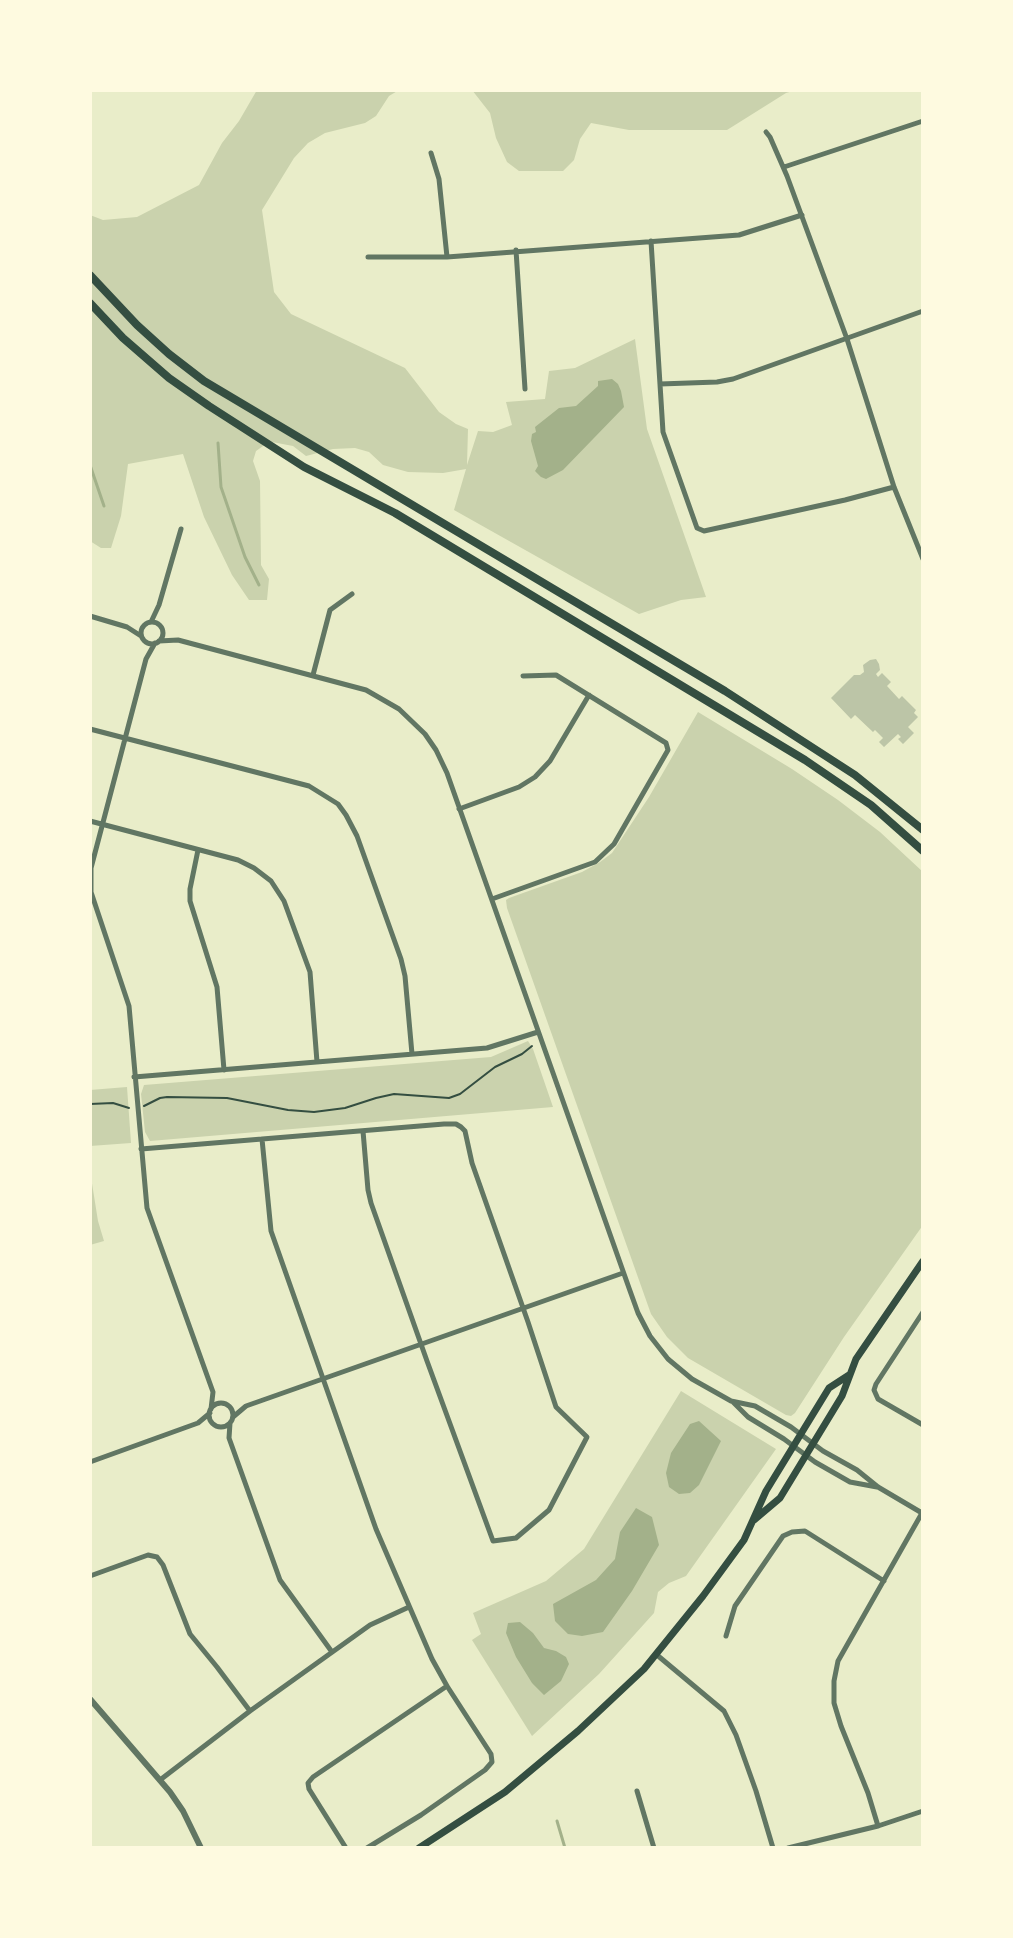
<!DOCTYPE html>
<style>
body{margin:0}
#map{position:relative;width:1013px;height:1938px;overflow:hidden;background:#e9edc9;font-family:Ubuntu,sans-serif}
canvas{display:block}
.frame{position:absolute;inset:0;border:92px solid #fefae0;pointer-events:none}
</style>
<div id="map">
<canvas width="1013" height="1938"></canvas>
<div class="frame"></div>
</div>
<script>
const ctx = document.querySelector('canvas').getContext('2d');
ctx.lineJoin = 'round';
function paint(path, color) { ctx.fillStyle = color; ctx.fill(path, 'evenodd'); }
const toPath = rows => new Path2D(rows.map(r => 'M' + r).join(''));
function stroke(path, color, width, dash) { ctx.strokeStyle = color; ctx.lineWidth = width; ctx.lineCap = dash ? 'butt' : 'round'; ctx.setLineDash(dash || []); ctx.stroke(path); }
paint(toPath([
 [257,90,399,90,389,96,376,116,365,123,325,133,308,143,294,158,262,210,274,292,291,314,405,368,439,412,456,424,468,429,467,465,478,431,493,432,512,425,506,402,545,399,549,371,575,368,635,339,647,429,706,597,681,600,639,614,454,510,466,469,443,473,408,472,383,465,369,452,355,448,333,449,306,456,293,446,272,442,266,444,256,451,253,461,260,481,261,565,269,579,267,600,249,600,232,575,204,517,183,454,128,464,121,516,111,548,101,548,90,541,90,215,103,220,137,217,199,185,222,143,239,121],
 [472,90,796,90,786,93,727,130,629,130,591,123,580,139,574,160,563,171,519,171,507,162,496,138,490,113],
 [698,712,792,769,838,800,880,832,923,872,923,1225,844,1337,795,1413,791,1416,786,1415,688,1358,667,1337,651,1314,507,908,506,900,509,898,582,872,600,862,612,853,649,797],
 [528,1041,533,1049,553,1107,150,1141,145,1132,141,1094,144,1085,491,1057],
 [127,1087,131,1143,90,1146,90,1090],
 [90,1171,98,1221,104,1241,90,1245],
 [681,1391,776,1449,686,1576,669,1583,658,1592,654,1613,599,1674,532,1736,472,1640,481,1634,473,1613,546,1581,584,1549]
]), '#cad2ad');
paint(toPath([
 [612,379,618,384,621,391,624,407,563,470,546,479,541,477,535,471,538,466,531,441,532,434,536,432,535,427,559,408,576,406,598,386,598,381],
 [699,1421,721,1441,699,1485,690,1493,679,1494,669,1487,666,1473,671,1453,690,1424],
 [636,1508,652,1517,659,1545,632,1591,603,1632,582,1636,568,1634,555,1621,553,1604,596,1580,615,1559,620,1532],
 [520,1622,533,1633,544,1648,556,1651,566,1657,569,1664,561,1681,544,1695,532,1683,516,1657,506,1633,508,1623]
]), '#a3b18a');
stroke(toPath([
 [218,443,221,487,245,557,259,585],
 [90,465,104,506],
 [557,1821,565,1848]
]), '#a3b18a', 3);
paint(toPath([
 [876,659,879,664,880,670,876,674,878,677,882,673,891,682,887,686,899,699,902,696,916,710,914,713,918,717,908,727,914,733,903,744,898,739,901,737,898,734,884,747,879,742,883,738,875,730,873,732,855,715,851,719,831,698,854,675,860,675,864,672,863,665,870,660]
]), '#bcc5a7');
stroke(toPath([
 [90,1104,113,1103,129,1108],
 [144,1106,160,1098,167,1097,227,1098,288,1110,314,1112,345,1108,376,1098,394,1094,449,1098,460,1094,495,1067,522,1054,532,1046]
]), '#344e41', 2);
stroke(toPath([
 [766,132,770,137,787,176,847,339,894,487,923,559],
 [431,153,439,179,447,257],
 [784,167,923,121],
 [651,241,663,432,697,528,704,531,845,500,894,487],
 [516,250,525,389],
 [368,257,447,257,739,235,802,215],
 [660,384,717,382,733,379,923,311],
 [90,616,127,627,141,636],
 [151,622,159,605,181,529],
 '141 633a11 11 0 1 1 22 0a11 11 0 1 1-22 0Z',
 [159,641,178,640,366,690,399,709,425,734,436,750,447,773,629,1288,638,1313,650,1336,668,1359,692,1379,731,1401,755,1406,791,1427,823,1451,857,1470,878,1487,922,1513],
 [155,643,146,659,91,868,91,892,129,1006,147,1208,213,1392,211,1409],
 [313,675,330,610,352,594],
 [90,729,309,786,338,804,346,815,357,836,401,959,405,976,412,1054],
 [459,809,519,787,535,777,550,761,589,695],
 [90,821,238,860,254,868,271,881,284,901,310,972,317,1062],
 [198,850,190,889,190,901,217,987,224,1070],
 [492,899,595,862,614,844,668,750,666,743,556,675,523,676],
 [134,1077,487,1048,538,1032],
 [262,1139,271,1231,376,1529,432,1659,447,1686,491,1754,492,1762,485,1770,421,1815,367,1848],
 [141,1149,444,1124,456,1124,461,1127,465,1131,472,1163,528,1322,556,1407,587,1437,549,1510,516,1538,493,1541,427,1361,371,1203,368,1190,363,1131],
 [923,1312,876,1384,874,1390,878,1399,923,1425],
 [733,1402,748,1417,784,1439,815,1462,850,1482,877,1487],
 '209 1415a12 12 0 1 1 24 0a12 12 0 1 1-24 0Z',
 [233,1417,246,1406,623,1273],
 [230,1423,229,1438,280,1580,332,1652],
 [90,1462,198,1423,210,1413],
 [90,1576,148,1555,157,1557,163,1565,190,1634,217,1667,250,1711],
 [726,1636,735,1606,783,1536,792,1532,805,1531,884,1581],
 [657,1655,724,1711,736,1735,756,1791,773,1848],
 [160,1780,250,1711,370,1625,409,1607],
 [637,1791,654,1848],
 [878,1826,868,1793,841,1726,834,1703,834,1681,838,1661,922,1513],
 [346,1848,309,1789,308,1783,313,1777,447,1686],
 [788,1848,878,1826,923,1811]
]), '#617663', 5);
stroke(toPath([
 [90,1699,170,1792,183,1811,201,1848]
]), '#617663', 6);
stroke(toPath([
 [754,1520,780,1498,842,1396,856,1359,923,1261],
 [419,1848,505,1792,578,1731,644,1669,703,1596,744,1540,766,1491,829,1388,849,1375]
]), '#344e41', 7);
stroke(toPath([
 [90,275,137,325,169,354,204,381,725,691,855,775,923,830],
 [90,303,123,338,169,378,209,406,304,467,395,513,805,760,871,805,923,851]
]), '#344e41', 8);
</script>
